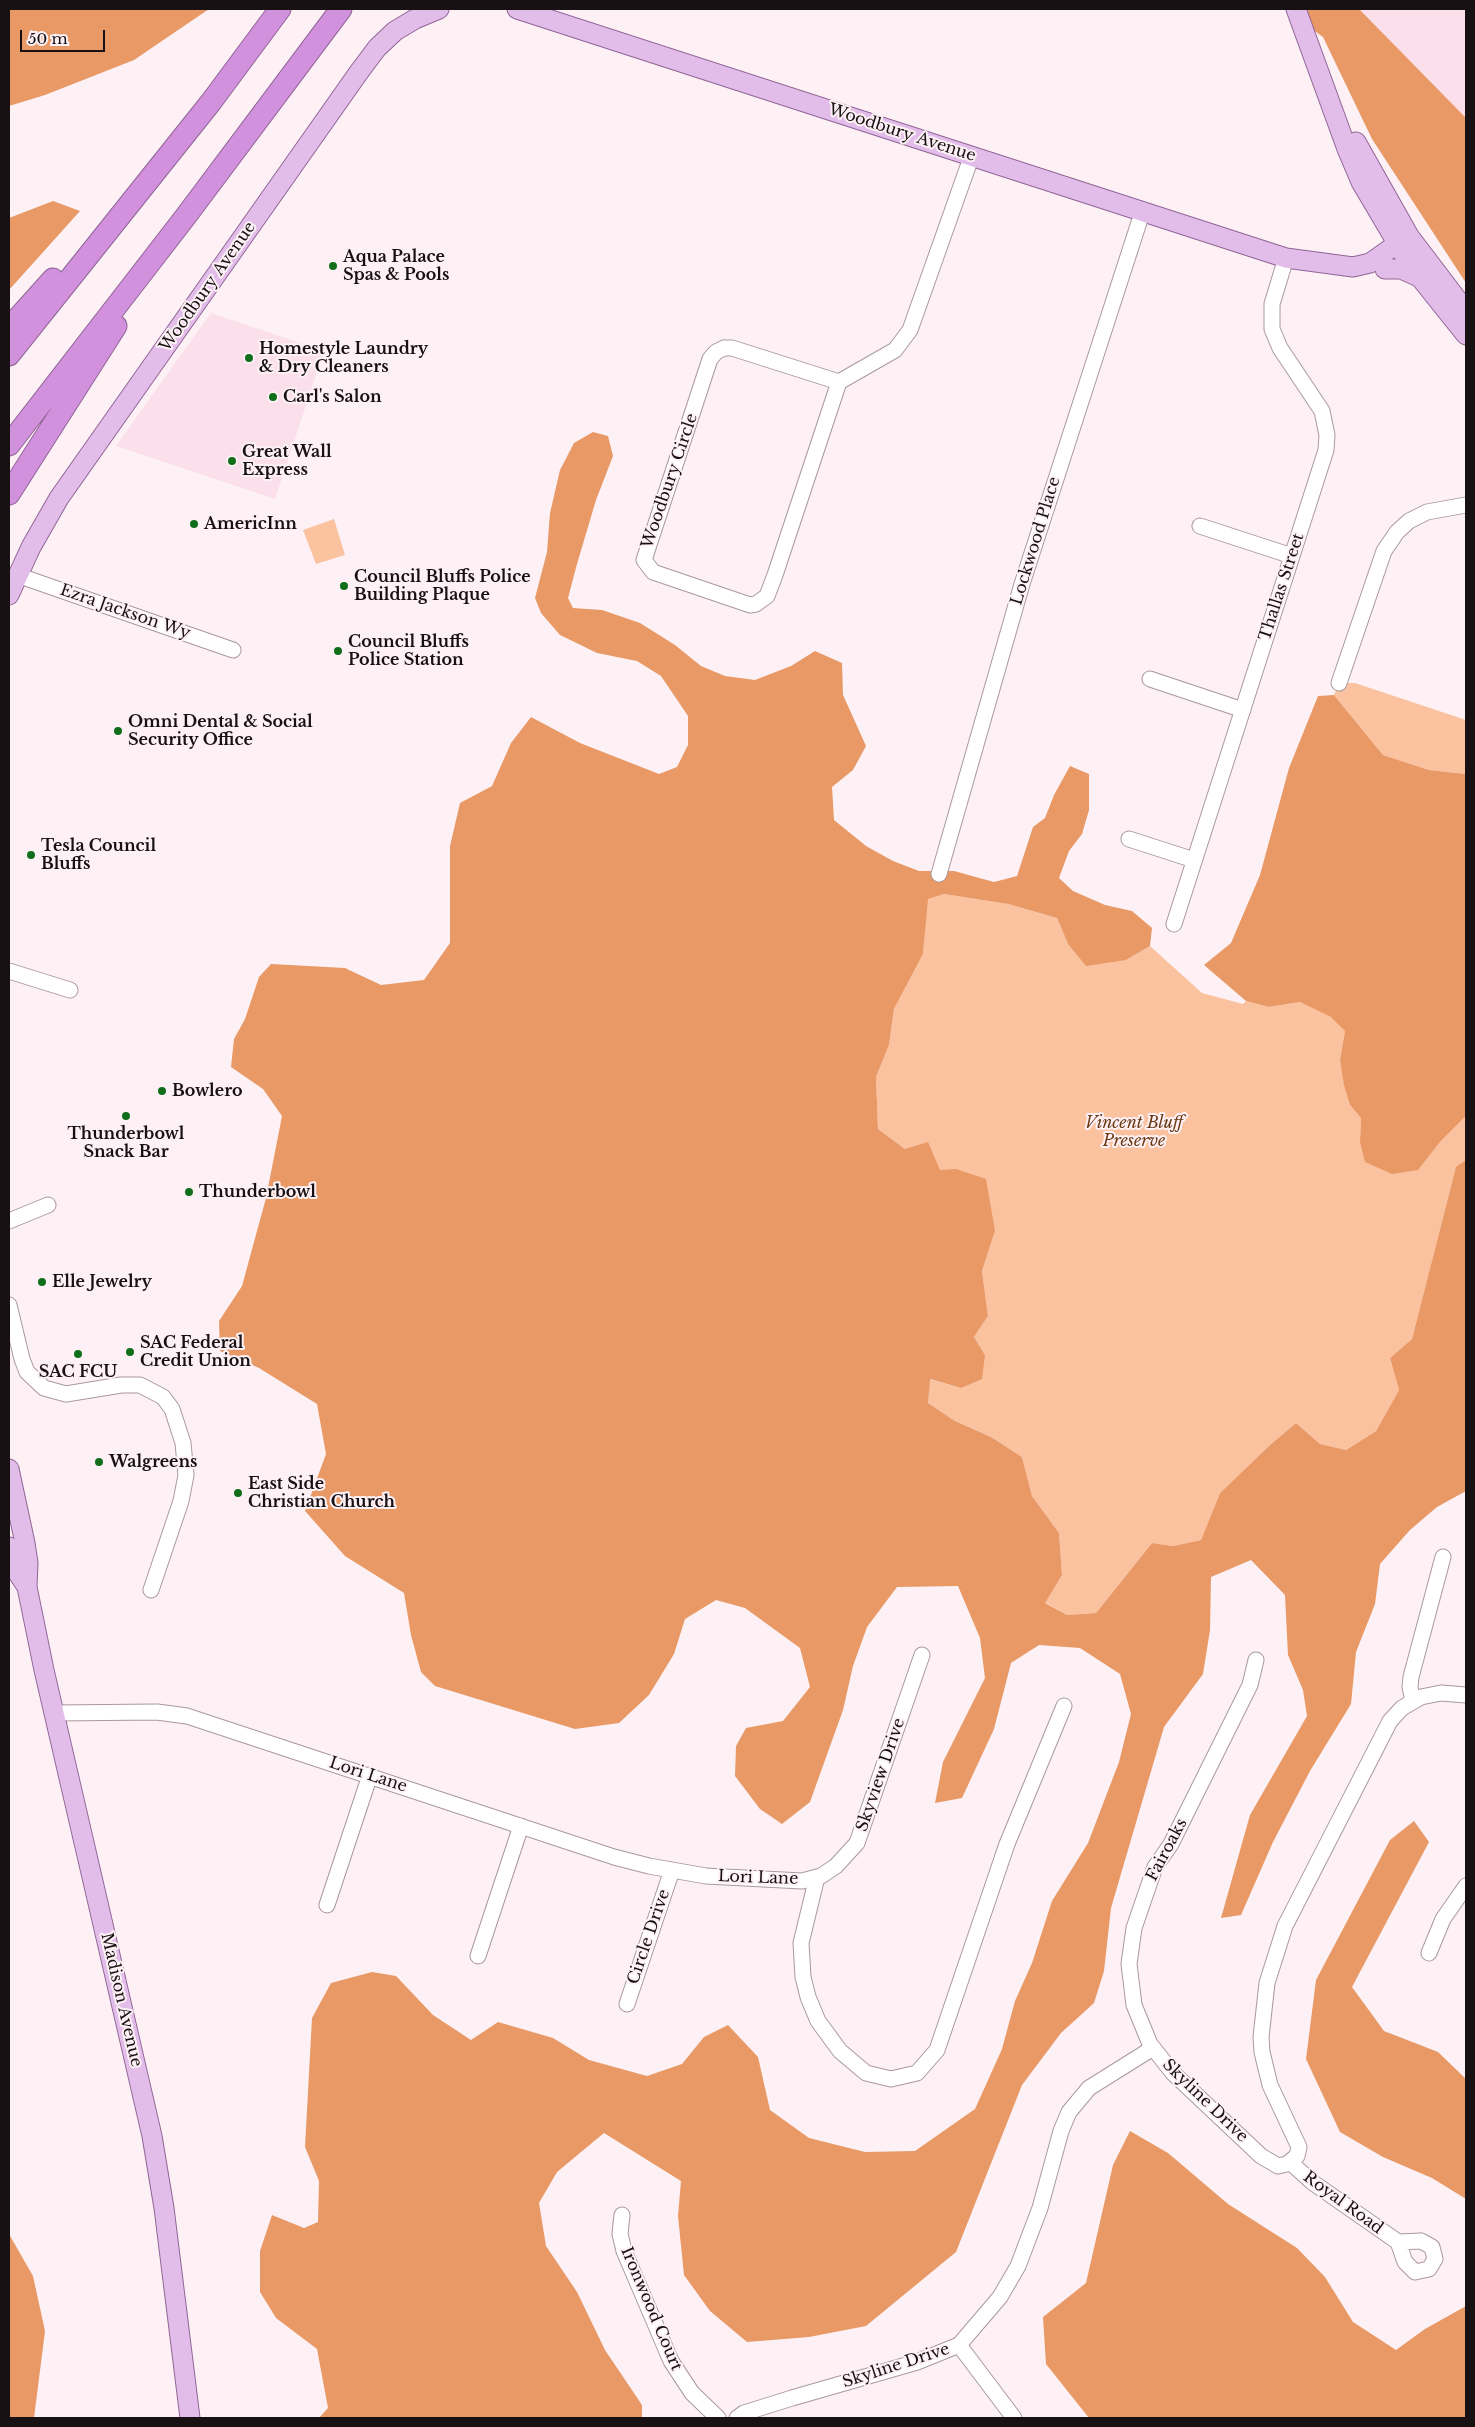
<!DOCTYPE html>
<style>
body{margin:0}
#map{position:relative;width:1475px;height:2427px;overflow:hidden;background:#fdf1f5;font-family:"Libre Baskerville",serif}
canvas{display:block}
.frame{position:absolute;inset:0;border:10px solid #171113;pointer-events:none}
.scale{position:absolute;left:20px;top:30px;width:85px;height:22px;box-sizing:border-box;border:2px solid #171113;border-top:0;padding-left:6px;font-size:15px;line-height:18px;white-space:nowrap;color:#171113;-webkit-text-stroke:4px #fdf1f5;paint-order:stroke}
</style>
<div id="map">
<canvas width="1475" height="2427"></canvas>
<div class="frame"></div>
<div class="scale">50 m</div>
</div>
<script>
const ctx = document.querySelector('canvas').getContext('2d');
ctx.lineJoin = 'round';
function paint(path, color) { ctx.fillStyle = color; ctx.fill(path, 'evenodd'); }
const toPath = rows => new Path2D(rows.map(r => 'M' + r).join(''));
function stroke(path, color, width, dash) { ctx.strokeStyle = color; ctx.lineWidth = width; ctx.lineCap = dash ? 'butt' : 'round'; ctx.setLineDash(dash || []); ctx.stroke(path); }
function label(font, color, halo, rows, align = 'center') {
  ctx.font = font + ' "Libre Baskerville",serif'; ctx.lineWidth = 4; ctx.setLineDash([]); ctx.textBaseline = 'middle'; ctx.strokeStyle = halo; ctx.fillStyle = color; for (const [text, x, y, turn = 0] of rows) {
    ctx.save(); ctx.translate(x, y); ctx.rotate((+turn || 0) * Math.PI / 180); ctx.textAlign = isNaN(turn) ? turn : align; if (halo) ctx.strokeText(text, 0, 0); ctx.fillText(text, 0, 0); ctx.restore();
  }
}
paint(toPath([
 [1359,9,1466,9,1466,118,1361,12],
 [211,313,324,351,275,499,116,446]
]), '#fbdfea');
paint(toPath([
 [334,519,345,555,316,564,303,530],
 [1339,683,1355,683,1466,720,1466,774,1429,770,1383,755,1334,695],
 [944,894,1008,904,1057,918,1068,944,1126,960,1150,946,1202,993,1243,1004,1246,1001,1269,1007,1300,1002,1332,1017,1345,1031,1340,1060,1350,1105,1361,1118,1360,1142,1418,1169,1440,1142,1466,1116,1466,1160,1456,1168,1412,1339,1390,1358,1399,1390,1376,1431,1346,1450,1320,1444,1296,1423,1270,1445,1220,1493,1201,1540,1173,1546,1152,1543,1096,1613,1067,1615,1044,1602,1062,1575,1059,1533,1032,1496,1022,1457,991,1437,955,1421,928,1403,929,1379,961,1388,985,1355,974,1337,988,1316,982,1271,995,1231,956,1170,940,1171,905,1149,878,1129,876,1077,889,1045,894,1009,923,954,927,899]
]), '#fbc2a0');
paint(toPath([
 [9,9,209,9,134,60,45,95,9,106],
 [1284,9,1359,9,1466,118,1466,283,1372,139,1323,37],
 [53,201,80,211,9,290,9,218],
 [593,432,608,436,613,456,596,500,577,564,568,598,573,608,602,610,640,623,675,645,701,666,725,676,755,680,791,666,815,651,842,663,843,695,866,746,853,770,832,787,834,820,866,846,893,861,919,871,954,871,994,882,1017,876,1033,827,1045,818,1054,795,1070,766,1089,774,1089,810,1082,834,1069,851,1059,878,1073,891,1105,905,1132,911,1152,928,1150,946,1126,960,1086,966,1068,944,1057,918,1008,904,944,894,928,899,923,954,894,1009,889,1045,876,1077,878,1129,905,1149,928,1142,940,1170,956,1169,986,1179,995,1231,982,1271,988,1316,974,1337,985,1355,982,1379,961,1388,930,1379,928,1403,955,1421,991,1437,1022,1457,1032,1496,1059,1533,1062,1575,1045,1603,1067,1615,1096,1613,1152,1543,1173,1546,1201,1540,1220,1493,1270,1445,1296,1423,1320,1444,1346,1450,1376,1431,1399,1390,1390,1358,1412,1339,1456,1167,1466,1160,1466,1491,1437,1507,1410,1530,1380,1564,1375,1604,1356,1652,1351,1704,1310,1771,1273,1842,1241,1915,1221,1918,1250,1815,1307,1716,1303,1690,1288,1655,1285,1595,1251,1560,1211,1577,1210,1630,1203,1674,1164,1727,1111,1908,1104,1971,1094,2003,1061,2033,1022,2085,956,2252,866,2326,809,2337,747,2342,710,2311,684,2275,678,2216,681,2181,604,2133,557,2172,539,2203,546,2246,577,2292,605,2350,642,2405,642,2418,319,2418,328,2408,317,2349,276,2318,260,2292,260,2251,272,2215,304,2228,318,2222,319,2181,305,2147,312,2018,331,1983,372,1972,396,1976,433,2015,471,2040,498,2022,553,2038,589,2060,647,2076,682,2064,704,2037,728,2025,758,2057,770,2110,809,2138,865,2152,915,2151,975,2109,1002,2049,1015,2001,1032,1963,1052,1901,1088,1843,1119,1762,1131,1714,1120,1674,1080,1648,1039,1645,1011,1663,994,1729,962,1798,935,1803,943,1762,985,1678,980,1638,958,1586,897,1587,867,1627,853,1666,843,1710,810,1802,782,1824,760,1809,735,1776,736,1746,746,1728,783,1721,810,1687,800,1648,745,1608,716,1600,685,1619,674,1654,649,1695,619,1723,575,1729,435,1686,421,1672,411,1635,404,1593,345,1556,305,1511,326,1454,317,1404,259,1368,220,1351,219,1321,242,1286,266,1198,282,1116,263,1089,231,1067,234,1039,245,1019,259,977,271,964,345,968,381,985,424,980,450,943,450,846,460,803,492,786,511,743,531,717,580,743,659,774,677,767,688,745,688,716,661,676,637,661,597,653,560,635,541,613,535,598,547,552,550,513,560,470,574,443],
 [1334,695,1383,755,1429,770,1466,774,1466,1116,1440,1142,1418,1170,1392,1174,1365,1162,1360,1142,1361,1118,1350,1105,1344,1085,1340,1060,1345,1031,1331,1017,1300,1002,1269,1007,1246,1001,1204,965,1231,943,1260,875,1289,768,1318,696],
 [1414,1821,1429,1842,1352,1987,1384,2031,1438,2052,1466,2079,1466,2199,1432,2178,1383,2157,1340,2132,1306,2059,1316,1980,1390,1840],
 [1130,2131,1168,2153,1228,2204,1297,2248,1325,2277,1353,2322,1396,2350,1425,2329,1466,2306,1466,2418,1089,2418,1046,2364,1043,2317,1086,2283,1113,2165],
 [9,2234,33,2276,45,2331,34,2418,9,2418]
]), '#e89966');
const minor = toPath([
 [724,348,732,348,839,382,775,575,767,596,756,604,750,605,653,572,644,560,710,359,716,352,724,348],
 [839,382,895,350,910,330,972,155],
 [1200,526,1292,556],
 [17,575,233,650],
 [1150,679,1243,710],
 [1339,683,1384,551,1397,532,1409,521,1427,512,1466,505],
 [1129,839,1194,860],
 [939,874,1022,584,1143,210],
 [1174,924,1326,450,1327,435,1322,411,1280,348,1272,329,1272,304,1286,258],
 [9,971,70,990],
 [9,1221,48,1205],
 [9,1305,22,1359,27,1372,44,1388,66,1394,121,1385,140,1385,163,1397,172,1409,183,1443,186,1475,181,1501,151,1590],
 [1256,1660,1250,1685,1171,1844,1155,1867,1134,1928,1129,1964,1134,2005,1150,2044,1173,2073,1261,2156,1278,2166,1287,2164,1297,2156,1299,2147,1270,2085,1262,2052,1261,2037,1267,1983,1285,1926,1390,1721,1402,1708,1421,1697,1441,1693,1466,1695],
 [1413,1701,1410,1687,1411,1677,1443,1557],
 [54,1713,157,1712,187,1716,614,1857,649,1866,706,1876,802,1881,821,1876,836,1866,857,1843,922,1655],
 [817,1877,801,1943,803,1977,808,1997,818,2021,840,2051,866,2073,891,2079,917,2073,937,2050,1007,1844,1064,1706],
 [327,1905,370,1775],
 [1429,1953,1443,1919,1466,1886],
 [478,1956,521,1826],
 [627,2004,672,1870],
 [1290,2162,1312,2182,1398,2242],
 [622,2215,620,2234,624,2251,671,2361,692,2393,718,2418],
 [1421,2241,1432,2247,1435,2259,1429,2269,1415,2272,1405,2262,1398,2242,1421,2241],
 [959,2345,1014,2418],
 [737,2418,744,2413,792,2398,917,2362,959,2345,1000,2297,1018,2266,1040,2208,1061,2131,1069,2112,1089,2088,1153,2048]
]);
const major = toPath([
 [517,9,1286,258,1353,267,1370,263,1397,244,1413,242],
 [1296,9,1347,149,1361,182,1410,265,1466,335],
 [1356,142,1409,236,1466,311],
 [1385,269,1401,269,1419,277],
 [9,595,31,547,59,498,359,72,377,48,395,31,415,19,439,9],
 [9,1469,25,1543,28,1563,27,1587,44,1670,152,2136,164,2208,190,2418],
 [9,1547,16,1570,27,1587]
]);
const highway = toPath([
 [9,328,53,279],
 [9,355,211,102,280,9],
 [9,445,186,216,341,9],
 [9,494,116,326]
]);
stroke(minor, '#aa989f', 17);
stroke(major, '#906496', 21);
stroke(highway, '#906496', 23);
stroke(minor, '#fff', 15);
stroke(major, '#e3bdea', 19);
stroke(highway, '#d191dc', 21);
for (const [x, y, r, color] of [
 [333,266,5,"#106e1b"],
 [249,358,5,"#106e1b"],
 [273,397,5,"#106e1b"],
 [232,461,5,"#106e1b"],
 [194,524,5,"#106e1b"],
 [344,586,5,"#106e1b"],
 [338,651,5,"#106e1b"],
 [118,731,5,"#106e1b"],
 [31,855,5,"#106e1b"],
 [162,1091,5,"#106e1b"],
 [126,1116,5,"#106e1b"],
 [189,1192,5,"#106e1b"],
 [42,1282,5,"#106e1b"],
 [130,1352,5,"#106e1b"],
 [78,1354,5,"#106e1b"],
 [99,1462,5,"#106e1b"],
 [238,1493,5,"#106e1b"]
]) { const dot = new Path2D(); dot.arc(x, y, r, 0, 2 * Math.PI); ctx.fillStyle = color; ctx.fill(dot); stroke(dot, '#fdf1f5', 2); }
label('16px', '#171113', '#fdf1f5', [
 ["Woodbury Avenue",902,133,18],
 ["Woodbury Avenue",208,287,-55],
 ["Woodbury Circle",670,481,-71],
 ["Lockwood Place",1036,541,-73],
 ["Thallas Street",1282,587,-72],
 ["Ezra Jackson Wy",125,612,19],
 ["Lori Lane",368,1775,18],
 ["Skyview Drive",881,1775,-71],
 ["Fairoaks",1167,1850,-62],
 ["Lori Lane",758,1878,2],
 ["Circle Drive",649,1937,-71],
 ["Madison Avenue",121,2000,77],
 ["Skyline Drive",1205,2101,44],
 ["Royal Road",1343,2203,36],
 ["Ironwood Court",651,2309,67],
 ["Skyline Drive",896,2366,-18]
]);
label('bold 16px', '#171113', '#fdf1f5', [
 ["Aqua Palace",343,257],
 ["Spas & Pools",343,275],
 ["Homestyle Laundry",259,349],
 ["& Dry Cleaners",259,367],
 ["Carl's Salon",283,397],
 ["Great Wall",242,452],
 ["Express",242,470],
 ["AmericInn",204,524],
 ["Council Bluffs Police",354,577],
 ["Building Plaque",354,595],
 ["Council Bluffs",348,642],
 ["Police Station",348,660],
 ["Omni Dental & Social",128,722],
 ["Security Office",128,740],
 ["Tesla Council",41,846],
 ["Bluffs",41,864],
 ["Bowlero",172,1091],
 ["Thunderbowl",126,1134,"center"],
 ["Snack Bar",126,1152,"center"],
 ["Thunderbowl",199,1192],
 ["Elle Jewelry",52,1282],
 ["SAC Federal",140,1343],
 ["Credit Union",140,1361],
 ["SAC FCU",78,1372,"center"],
 ["Walgreens",109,1462],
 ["East Side",248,1484],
 ["Christian Church",248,1502]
], 'left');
label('italic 16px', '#6a3711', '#fdf1f5', [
 ["Vincent Bluff",1134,1123],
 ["Preserve",1134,1141]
]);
</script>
